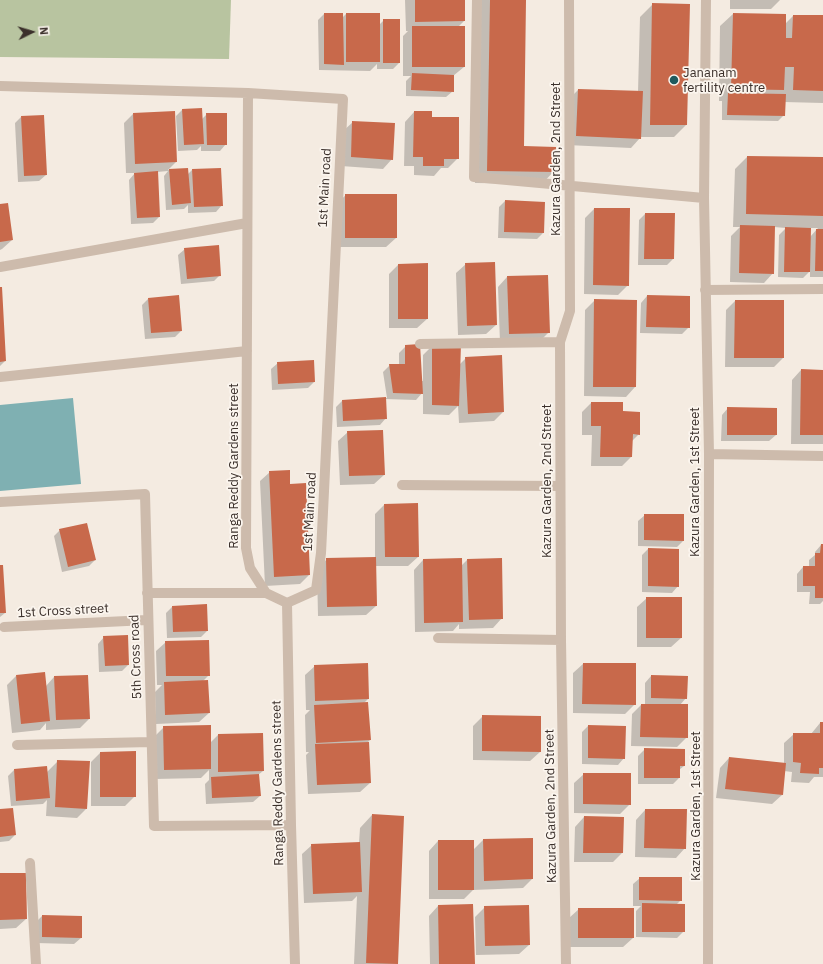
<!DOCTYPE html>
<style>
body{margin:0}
#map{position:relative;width:823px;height:964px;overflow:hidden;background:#f4ebe1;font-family:"IBM Plex Sans",sans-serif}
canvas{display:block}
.north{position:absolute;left:12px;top:12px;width:40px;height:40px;-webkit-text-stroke:3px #fbf5ee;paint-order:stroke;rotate:85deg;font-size:11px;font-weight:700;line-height:16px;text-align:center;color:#3b302b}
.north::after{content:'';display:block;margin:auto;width:14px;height:18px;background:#3b302b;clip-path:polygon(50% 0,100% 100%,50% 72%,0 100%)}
</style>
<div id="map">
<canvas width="823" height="964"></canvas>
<div class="north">N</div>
</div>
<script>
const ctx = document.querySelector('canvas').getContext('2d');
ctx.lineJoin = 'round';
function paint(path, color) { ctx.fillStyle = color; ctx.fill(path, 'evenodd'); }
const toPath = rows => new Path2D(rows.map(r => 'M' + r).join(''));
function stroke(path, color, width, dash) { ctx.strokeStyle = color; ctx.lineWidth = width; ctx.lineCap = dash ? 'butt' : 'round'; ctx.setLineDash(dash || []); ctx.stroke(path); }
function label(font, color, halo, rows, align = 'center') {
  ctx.font = font + ' "IBM Plex Sans",sans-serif'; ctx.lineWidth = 3.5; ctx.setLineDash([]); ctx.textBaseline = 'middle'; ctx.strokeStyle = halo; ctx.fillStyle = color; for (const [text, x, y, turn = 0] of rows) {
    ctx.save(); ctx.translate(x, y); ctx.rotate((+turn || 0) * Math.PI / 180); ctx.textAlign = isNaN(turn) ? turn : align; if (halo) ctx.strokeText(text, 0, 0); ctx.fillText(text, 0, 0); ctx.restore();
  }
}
paint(toPath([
 [0,0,231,0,229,59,0,57]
]), '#b8c4a0');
paint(toPath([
 [73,398,81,484,0,491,0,405]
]), '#7fb0b2');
paint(toPath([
 [405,0,464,0,464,21,458,27,464,67,453,76,453,91,446,97,406,96,406,81,411,76,403,76,403,36,408,31,406,31],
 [478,0,525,0,523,147,554,171,542,184,475,183],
 [730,0,780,0,771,9,730,9],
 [653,4,686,125,674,137,640,137,640,138,631,148,567,145,569,99,578,90,638,92,640,17],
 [324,14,342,18,346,14,379,14,379,25,384,20,399,63,393,69,377,69,377,64,370,71,319,70,318,20],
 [733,14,785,24,793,16,823,16,823,103,784,102,784,115,778,121,722,120,722,101,719,101,720,26],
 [182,110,202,119,207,114,226,144,220,151,201,151,201,146,197,150,178,151,176,116],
 [414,112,431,118,458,158,448,168,441,168,434,176,414,175,414,166,404,166,405,122],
 [133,114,176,162,168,170,187,169,187,175,192,170,222,205,216,212,188,213,188,205,184,209,166,210,164,176,168,171,157,172,159,217,153,223,131,224,129,180,135,173,126,173,124,123],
 [21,117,46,175,39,181,18,182,15,123],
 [353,122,392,159,383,169,341,166,343,131],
 [747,157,823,158,823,277,810,277,810,271,803,278,778,277,779,235,786,228,774,227,773,273,764,283,730,282,731,236,740,227,733,227,735,169],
 [810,228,818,228,810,237],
 [346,195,396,238,386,247,336,247,336,204],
 [505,201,544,203,543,233,537,239,498,238,499,207],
 [0,205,12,240,2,249,0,250],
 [594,209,628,285,618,295,584,294,585,218],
 [645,214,673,259,667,265,638,265,639,220],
 [185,249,220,275,214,281,181,284,178,255],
 [466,264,496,325,486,334,458,335,456,273],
 [398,265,427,319,417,328,389,328,389,274],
 [507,277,549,332,539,342,500,343,498,287],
 [0,288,5,361,0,366],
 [647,296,689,297,689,327,682,334,640,333,641,303],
 [148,299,181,331,175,337,145,339,142,305],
 [595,300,636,301,635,387,626,397,584,396,585,310],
 [735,301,783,358,774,367,725,367,726,310],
 [433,345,460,364,466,358,503,412,494,421,459,423,458,406,449,415,423,414,423,392,416,400,385,399,386,418,380,425,337,427,336,407,342,401,387,398,383,372,390,365,399,365,399,353,406,346,421,381,423,381,423,355],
 [278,363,314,382,308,388,272,390,271,369],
 [801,370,823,371,823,444,791,444,792,380],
 [592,402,622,412,639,434,632,441,631,457,622,466,591,466,592,435,582,435,582,412],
 [728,408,776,409,776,435,769,441,721,441,722,415],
 [348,432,384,475,374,484,340,485,338,441],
 [270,472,289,485,309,575,300,584,265,586,260,481],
 [384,505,418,557,408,566,375,566,376,606,366,615,318,616,317,569,327,559,375,558,375,514],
 [645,515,683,541,677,547,638,546,638,521],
 [60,530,95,560,89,566,62,572,54,536],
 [821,545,823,545,823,601,820,604,809,604,810,592,797,592,797,574,803,567,809,567,809,560,815,555,815,552],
 [648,549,678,586,672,593,642,592,642,555],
 [423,560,461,566,467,560,502,618,493,628,459,629,459,624,453,631,415,632,414,570],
 [0,566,5,613,0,617],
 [647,598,681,638,671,647,637,647,637,607],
 [172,607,207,631,201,637,167,638,166,613],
 [104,637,128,665,122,671,99,672,98,644],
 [166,642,209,675,203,681,209,713,199,722,156,724,155,692,162,685,157,685,156,651],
 [583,664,635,664,635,704,625,714,573,713,573,673],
 [315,666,368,699,364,703,370,740,366,744,370,783,360,792,308,794,306,755,309,752,306,752,305,715,310,710,306,710,305,675],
 [16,676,46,686,54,677,89,719,80,728,46,730,46,723,40,730,12,733,7,685],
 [651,676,686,698,680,705,687,737,677,747,631,746,632,714,641,705,645,705,645,683],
 [483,716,540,752,530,761,473,760,473,726],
 [820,723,823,723,823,777,814,777,809,783,791,782,792,772,784,771,782,795,772,804,716,798,720,768,729,758,784,764,784,743,794,734,811,734],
 [588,726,624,758,618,765,582,764,582,732],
 [164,727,210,743,218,735,262,734,263,771,258,775,260,796,253,802,206,804,205,784,209,780,209,770,201,778,155,779,154,737],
 [645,749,684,766,679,770,679,778,673,784,638,784,638,756],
 [100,753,135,796,125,806,91,806,91,762],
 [58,761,86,809,77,818,46,816,47,800,43,804,11,806,8,776,14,770,47,772],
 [584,774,630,804,620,814,574,813,574,783],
 [0,810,15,835,9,841,0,842],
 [645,810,685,848,676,858,635,857,636,820],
 [372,815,397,963,397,964,354,964,357,896,352,901,304,903,302,854,312,845,359,843,360,828],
 [584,817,622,853,613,862,574,862,575,827],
 [483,840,532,879,523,888,473,890,464,899,429,899,429,851,438,841,473,850],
 [0,874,26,919,16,928,0,929],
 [640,878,681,900,676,905,684,931,677,938,636,937,636,911,641,906,633,906,633,884],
 [438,906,474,964,430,964,429,916],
 [485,907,529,945,519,954,476,955,475,917],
 [579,909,633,938,623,947,569,947,569,918],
 [42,916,81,938,74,944,36,943,36,922]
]), '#0003');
paint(toPath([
 [415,0,465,0,465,21,415,22],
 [490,0,526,0,524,146,556,147,555,172,487,171],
 [652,3,690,4,687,125,650,125],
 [324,13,343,13,344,65,324,64],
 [346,13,380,13,380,62,346,62],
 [733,13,786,14,786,38,792,38,793,15,823,15,823,91,793,90,794,67,785,67,784,90,731,89],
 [383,19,400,19,400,63,383,63],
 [412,26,465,26,465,67,412,67],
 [412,73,454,75,454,92,411,90],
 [578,89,643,91,641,139,576,136],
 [728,93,786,94,785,116,727,115],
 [202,108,204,144,184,145,182,109],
 [175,111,177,162,135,164,133,113],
 [414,111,432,111,432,117,459,117,459,159,444,159,444,166,423,166,423,157,413,157],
 [206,113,227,113,227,145,207,145],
 [44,115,47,175,24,176,21,116],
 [352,121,395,123,393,160,351,157],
 [747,156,823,157,823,216,746,214],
 [188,168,191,203,172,205,169,169],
 [221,168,223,206,194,207,192,169],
 [158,171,160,217,137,218,134,173],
 [345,194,397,194,397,238,345,238],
 [505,200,545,202,544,233,504,232],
 [8,203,13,240,0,242,0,204],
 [594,208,630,208,629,286,593,285],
 [645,213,675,213,674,259,644,259],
 [740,225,775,226,774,274,739,273],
 [785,227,811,228,810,272,784,272],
 [816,229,823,229,823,271,815,271],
 [219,245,221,276,187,279,184,248],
 [495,262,497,325,467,326,465,263],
 [428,263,428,319,398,319,398,264],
 [548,275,550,333,509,334,507,276],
 [0,287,2,287,6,361,0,362],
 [179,295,182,331,151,333,148,298],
 [647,295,690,296,690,328,646,327],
 [594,299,637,300,636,387,593,387],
 [735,300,784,300,784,358,734,358],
 [420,344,423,394,393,393,389,364,405,364,405,345],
 [432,344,461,344,459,406,432,405],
 [502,355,504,412,468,414,465,357],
 [314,360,315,382,278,384,277,362],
 [801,369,823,370,823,435,800,435],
 [386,397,387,419,343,421,342,400],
 [591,402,623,402,623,411,640,412,640,435,633,434,632,457,600,457,601,426,591,426],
 [727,407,777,408,777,435,727,435],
 [383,430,385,475,349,476,347,431],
 [290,470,290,484,306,483,310,575,274,577,269,471],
 [418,503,419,557,385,557,384,504],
 [644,514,684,514,684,541,644,540],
 [87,523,96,560,68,567,59,529],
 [821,544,823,544,823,598,815,598,815,586,803,586,803,566,815,566,815,553,820,553],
 [648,548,679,549,679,587,648,586],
 [376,557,377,606,327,607,326,558],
 [462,558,463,622,424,623,423,559],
 [502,558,503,619,469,620,467,559],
 [0,565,3,565,6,613,0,613],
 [646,597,682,597,682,638,646,638],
 [207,604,208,631,173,632,172,606],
 [128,635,129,665,105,666,103,636],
 [209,640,210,676,166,676,165,641],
 [368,663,369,699,315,701,314,665],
 [583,663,636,663,636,705,582,704],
 [45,672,50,721,21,724,16,675],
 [88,675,90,719,56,720,54,676],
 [651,675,688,676,687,699,651,698],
 [208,680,210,713,165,715,164,682],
 [368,702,371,740,316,743,314,705],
 [641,704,688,704,688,738,640,737],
 [482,715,541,716,541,752,482,751],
 [820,722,823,722,823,768,819,768,819,774,800,773,801,763,793,762,793,733,820,733],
 [211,725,211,769,164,770,163,726],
 [588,725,626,726,625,759,588,758],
 [263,733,264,771,218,772,218,734],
 [369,742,371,783,317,785,315,744],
 [644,748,685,749,685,766,680,766,680,778,644,778],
 [136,751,136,797,100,797,100,752],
 [729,757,786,763,783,795,725,789],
 [57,760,90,761,87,809,55,807],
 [47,766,50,798,16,801,14,769],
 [583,773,631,773,631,805,583,804],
 [259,774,261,796,212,798,211,777],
 [13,808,16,835,0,837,0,809],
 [645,809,687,809,686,849,644,848],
 [372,814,404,816,398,964,366,963],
 [584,816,624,817,623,853,583,853],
 [533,838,533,879,484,881,483,839],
 [438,840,474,840,474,890,438,890],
 [360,842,362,892,313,894,311,844],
 [0,873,26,873,27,919,0,920],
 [639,877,682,877,682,901,639,900],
 [642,903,685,904,685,932,642,932],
 [473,904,475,964,439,964,438,905],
 [529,905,530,945,485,946,484,906],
 [578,908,634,908,634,938,578,938],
 [42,915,82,916,82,938,42,937]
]), '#c8694b');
stroke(toPath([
 [477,0,474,177,704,198],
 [706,0,704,198,709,454,708,964],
 [0,86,248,93,343,99,321,553,316,590,287,603],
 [248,93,246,548,250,568,266,593,287,603,291,825,295,964],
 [0,267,247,223],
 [705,290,823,289],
 [420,344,560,342],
 [0,377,247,351],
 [709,454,823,456],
 [402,485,560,486],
 [0,502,145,494,154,826,291,825],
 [147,593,266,593],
 [4,627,147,620],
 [438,638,561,640],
 [17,745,151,742],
 [30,863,36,964],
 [566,964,561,640,560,342,570,311,569,0]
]), '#cdbbac', 10);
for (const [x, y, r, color] of [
 [674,80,5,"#1f5a5e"]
]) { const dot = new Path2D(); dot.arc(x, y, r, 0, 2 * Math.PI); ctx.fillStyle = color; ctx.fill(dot); stroke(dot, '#fbf5ee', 1.5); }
label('13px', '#3b302b', '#fbf5ee', [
 ["Jananam",683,73],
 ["fertility centre",683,88]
], 'left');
label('13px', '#3b302b', '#fbf5ee', [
 ["Kazura Garden, 2nd Street",556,159,-90],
 ["1st Main road",325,188,-87],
 ["Ranga Reddy Gardens street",234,466,-90],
 ["Kazura Garden, 2nd Street",547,481,-90],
 ["Kazura Garden, 1st Street",695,482,-90],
 ["1st Main road",310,512,-87],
 ["1st Cross street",63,611,-3],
 ["5th Cross road",136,657,-92],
 ["Ranga Reddy Gardens street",278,783,-91],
 ["Kazura Garden, 2nd Street",551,806,-91],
 ["Kazura Garden, 1st Street",696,806,-90]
]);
</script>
